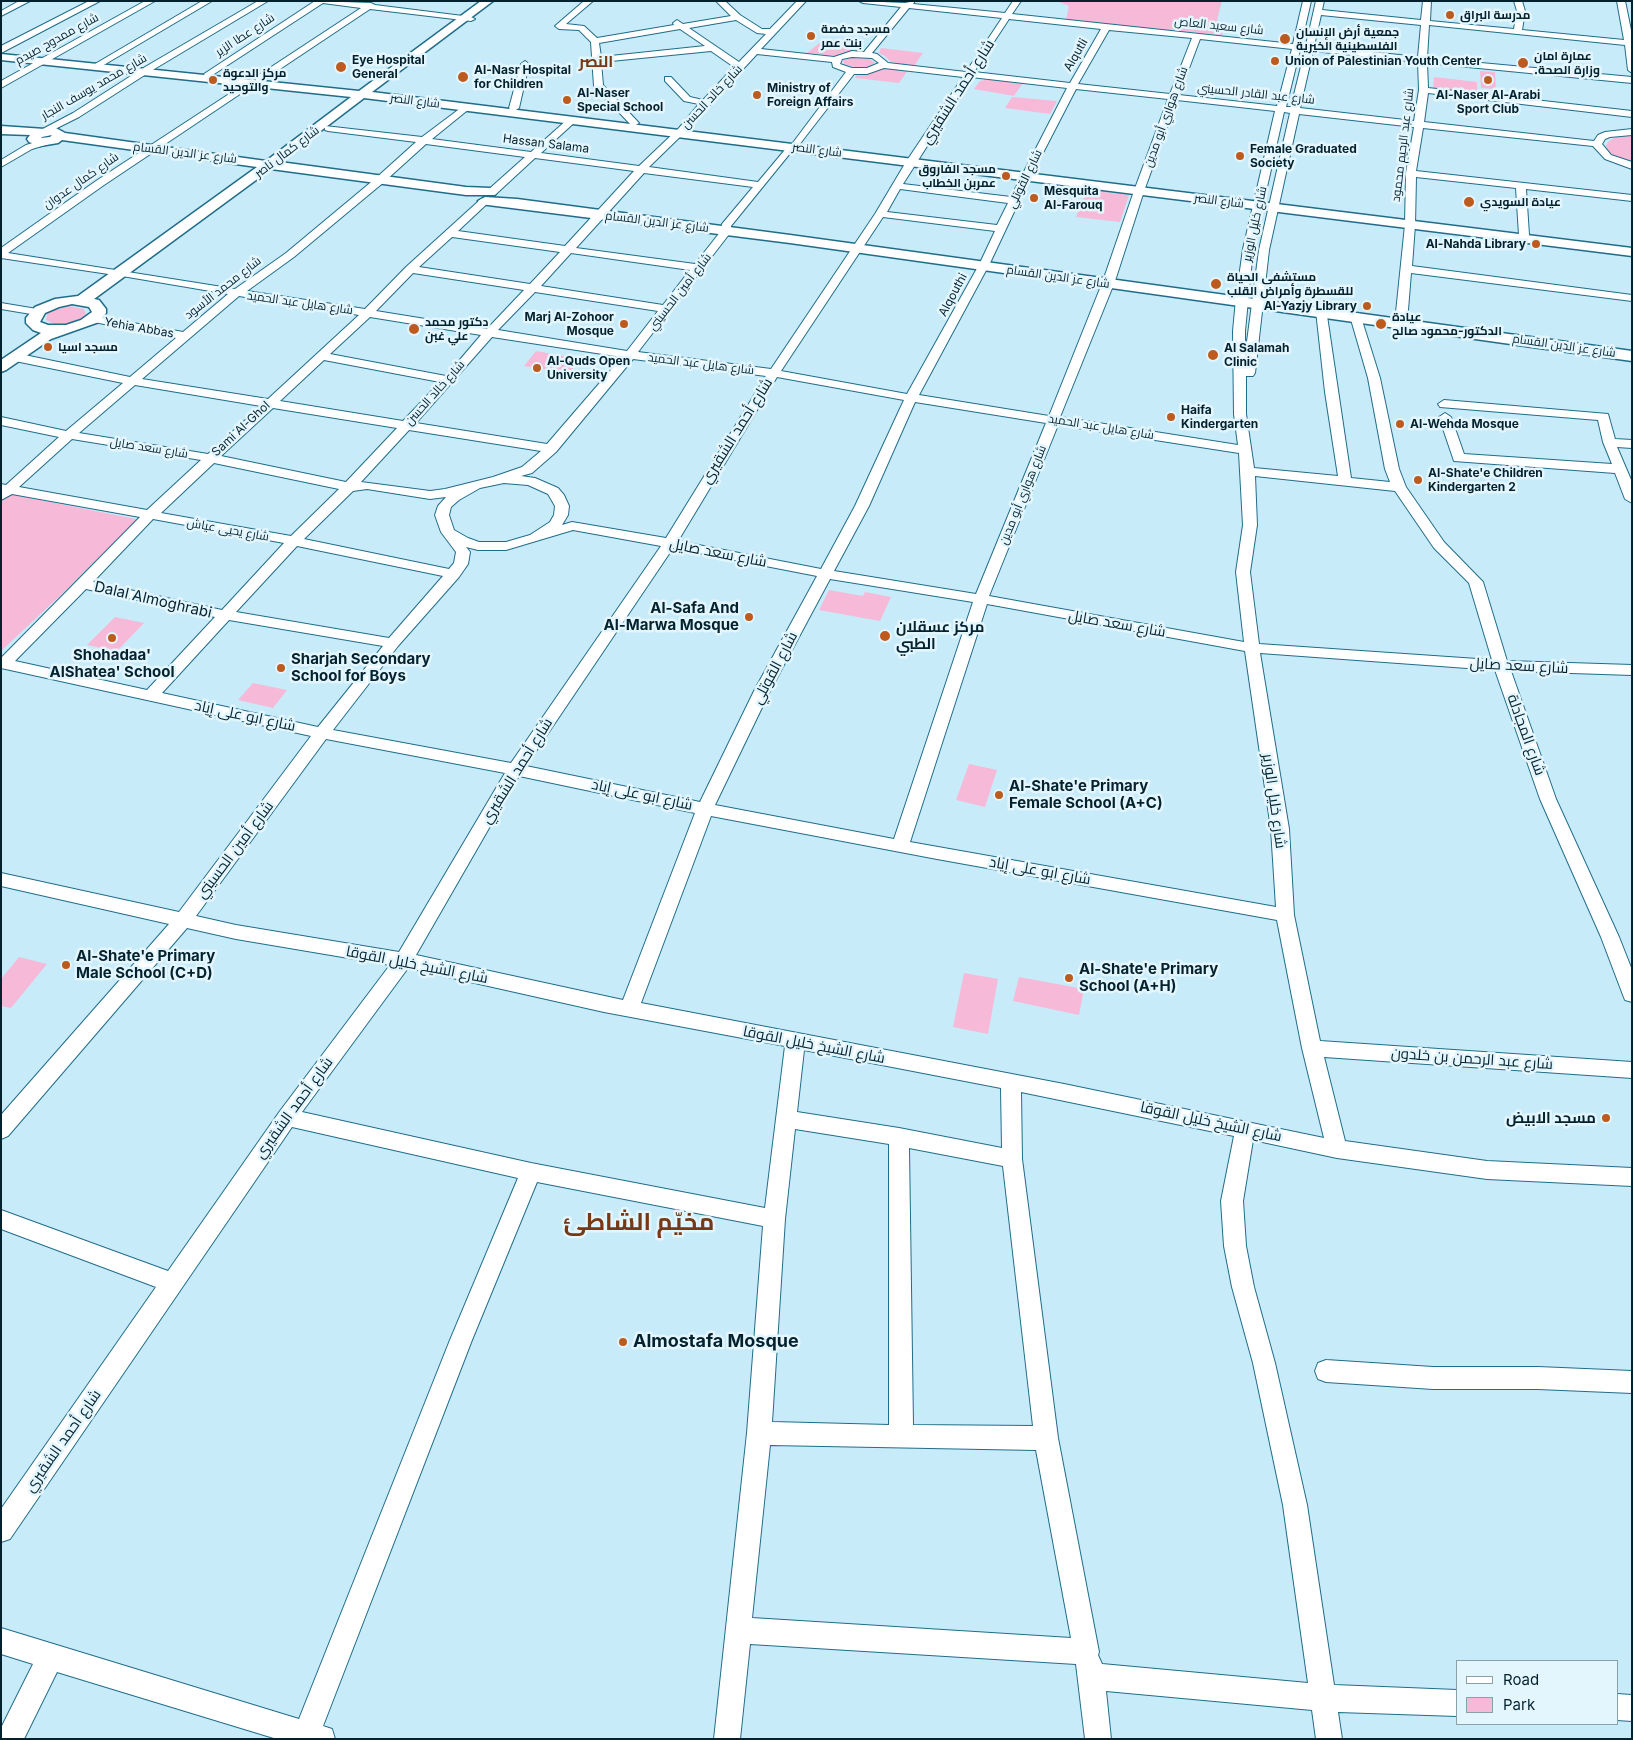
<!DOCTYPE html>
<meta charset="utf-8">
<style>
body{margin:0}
#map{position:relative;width:1633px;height:1740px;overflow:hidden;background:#c8ebfa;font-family:Inter,sans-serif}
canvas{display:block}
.frame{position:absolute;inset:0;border:2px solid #03222e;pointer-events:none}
.legend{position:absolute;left:1456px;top:1660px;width:162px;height:65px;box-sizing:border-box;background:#e3f5fd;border:1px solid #89a1aa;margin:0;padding:6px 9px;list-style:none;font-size:15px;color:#03222e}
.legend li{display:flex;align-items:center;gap:10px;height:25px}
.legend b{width:25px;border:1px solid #89a1aa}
</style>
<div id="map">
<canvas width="1633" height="1740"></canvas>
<div class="frame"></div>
<ul class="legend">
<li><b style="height:6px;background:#fff"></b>Road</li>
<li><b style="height:14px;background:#f7b9d8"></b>Park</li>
</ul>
</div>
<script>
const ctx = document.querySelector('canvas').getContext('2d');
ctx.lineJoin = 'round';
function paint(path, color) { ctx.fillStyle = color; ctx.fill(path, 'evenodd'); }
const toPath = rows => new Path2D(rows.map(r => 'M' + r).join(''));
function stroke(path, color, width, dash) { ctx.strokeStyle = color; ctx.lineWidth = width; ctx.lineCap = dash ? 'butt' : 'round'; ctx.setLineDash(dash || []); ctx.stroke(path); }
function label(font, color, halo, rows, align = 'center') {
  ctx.font = font + ' Inter,Cairo,sans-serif'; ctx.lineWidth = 5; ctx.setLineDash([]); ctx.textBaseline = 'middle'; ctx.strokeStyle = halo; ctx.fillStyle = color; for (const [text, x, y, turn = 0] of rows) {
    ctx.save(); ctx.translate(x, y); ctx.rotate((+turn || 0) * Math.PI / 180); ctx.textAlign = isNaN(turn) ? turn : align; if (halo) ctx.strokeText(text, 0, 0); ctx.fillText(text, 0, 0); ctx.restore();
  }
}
paint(toPath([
 [1057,1,1222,1,1217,20,1223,24,1222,35,1066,20,1069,6],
 [822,41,861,47,859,52,836,56,807,53],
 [881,48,923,53,914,66,891,62,885,56,879,53],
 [854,56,869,58,875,63,868,67,858,68,844,64,843,60],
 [886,68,908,70,899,83,855,78,857,74],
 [1480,71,1495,72,1496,89,1481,88],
 [1434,77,1477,82,1477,94,1433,89],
 [991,79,1023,83,1014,96,974,89,980,81],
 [1012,97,1057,101,1050,114,1005,108],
 [1632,135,1632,162,1615,156,1608,151,1606,145,1609,141,1616,137],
 [1087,190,1129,195,1120,222,1076,217],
 [69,306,84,309,86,314,79,320,66,324,54,324,46,320,47,314,51,311],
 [536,351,581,359,569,373,524,366],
 [10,494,141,520,1,651,1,501],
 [829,590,863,596,865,592,891,597,880,621,819,610],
 [115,617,144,623,117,651,87,645],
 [253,683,287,690,273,708,238,700],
 [969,764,997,770,985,807,956,800],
 [19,957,47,964,11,1008,1,1006,1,979],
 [964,973,998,979,988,1034,953,1027],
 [1019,977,1084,989,1079,1015,1013,1001]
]), '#f7b9d8');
const minor = toPath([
 [19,1,30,1,1,16,1,11,19,1],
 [89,1,100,1,1,53,1,46,89,1],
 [145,1,155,1,1,88,1,81,145,1],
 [202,1,212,1,102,66,96,66,95,64,202,1],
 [258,1,268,1,151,71,79,117,45,134,42,135,37,132,73,113,145,67,258,1],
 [315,1,371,3,375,5,471,17,475,19,471,21,370,9,262,81,256,81,256,77,361,8,323,3,211,76,205,76,204,74,315,1],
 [584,1,593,1,566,24,584,26,597,38,674,25,673,23,677,20,683,24,731,16,716,1,725,1,740,15,762,29,770,29,797,1,806,1,761,49,834,57,852,51,864,52,901,7,863,3,859,1,905,3,915,1,913,4,1005,13,1013,1,1021,1,1012,14,1293,44,1303,1,1311,1,1301,45,1306,45,1316,1,1324,1,1322,10,1421,20,1423,1,1431,1,1430,21,1514,29,1517,11,1514,1,1522,1,1525,11,1522,30,1624,40,1617,1,1625,1,1632,35,1632,73,1628,70,1625,45,1429,25,1427,58,1632,77,1632,83,1427,63,1428,88,1632,111,1632,117,1428,93,1424,122,1594,141,1598,135,1605,132,1632,129,1632,135,1610,137,1605,139,1602,144,1611,155,1632,162,1632,169,1605,159,1593,146,1423,128,1416,171,1632,195,1632,201,1526,189,1529,235,1524,238,1519,235,1516,188,1416,177,1415,225,1412,266,1632,295,1632,301,1411,273,1407,322,1405,324,1397,324,1395,322,1405,225,1406,173,1414,127,1299,114,1269,250,1255,373,1253,376,1246,376,1246,414,1254,468,1338,476,1325,392,1316,311,1322,308,1326,309,1351,478,1390,482,1385,469,1368,378,1350,316,1356,313,1360,314,1380,378,1399,469,1406,487,1444,542,1483,582,1507,661,1632,665,1632,675,1511,671,1556,799,1619,937,1632,970,1632,1002,1625,1000,1623,995,1601,937,1540,799,1495,670,1260,653,1289,829,1294,915,1320,1041,1632,1062,1632,1078,1324,1057,1345,1141,1487,1161,1632,1168,1632,1186,1487,1179,1337,1158,1253,1140,1243,1201,1246,1246,1254,1287,1275,1363,1307,1505,1334,1685,1457,1690,1457,1716,1338,1712,1342,1739,1316,1739,1312,1710,1106,1691,1111,1739,1085,1739,1076,1664,750,1644,740,1739,714,1739,747,1433,763,1226,537,1182,472,1340,323,1726,332,1729,335,1739,277,1739,57,1672,24,1739,1,1739,1,1728,33,1664,1,1654,1,1628,299,1719,450,1340,518,1178,292,1127,10,1539,1,1542,1,1509,156,1287,1,1229,1,1210,168,1271,280,1111,390,965,236,939,187,928,8,1136,1,1139,1,1115,169,924,1,886,1,873,179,912,311,736,1,668,1,658,140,517,12,494,1,500,1,484,6,485,59,437,1,425,1,417,66,431,123,383,15,361,9,357,15,353,130,377,176,338,94,322,90,321,88,319,90,317,94,316,183,332,228,294,122,276,1,258,1,248,96,181,252,79,255,80,255,84,104,185,8,253,235,289,286,253,376,178,416,142,328,131,325,130,325,126,422,137,466,104,469,105,469,109,432,139,531,152,569,118,572,117,577,120,575,122,541,153,639,166,679,128,699,104,684,101,665,81,665,77,671,77,690,97,703,100,734,67,711,51,601,62,603,85,639,123,634,126,631,125,594,86,591,42,579,30,559,29,555,26,584,1],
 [909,8,1002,18,966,72,888,63,877,54,872,53,909,8],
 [1321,15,1421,25,1418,57,1314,46,1321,15],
 [1009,19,1101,29,1070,83,974,72,1009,19],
 [736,20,757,33,766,34,739,62,689,28,736,20],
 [680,29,705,46,601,57,599,43,680,29],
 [1109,30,1192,38,1170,94,1078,84,1109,30],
 [1200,39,1292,49,1277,106,1179,95,1200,39],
 [1300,50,1305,50,1291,107,1286,107,1300,50],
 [1313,51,1418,62,1419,90,1414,121,1300,108,1313,51],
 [757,54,832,62,833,67,846,72,792,144,789,145,758,182,649,167,685,132,757,54],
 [852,57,872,58,879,63,867,68,852,68,840,64,842,59,852,57],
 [884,68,963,77,906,162,875,214,771,369,638,352,730,233,731,226,796,146,799,145,854,74,867,74,884,68],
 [971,77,1067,88,1011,197,903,184,971,77],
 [1076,89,1168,99,1134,191,1103,281,1049,416,919,395,990,263,1030,178,1076,89],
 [1177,100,1275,111,1243,249,1236,299,1233,331,1234,414,1238,445,1060,417,1115,281,1144,191,1177,100],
 [1284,112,1290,113,1259,250,1245,357,1245,331,1253,249,1284,112],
 [426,144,525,157,488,190,487,192,492,195,496,194,535,158,634,171,565,246,458,231,490,201,485,198,481,199,406,267,365,309,247,291,294,257,384,182,426,144],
 [644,173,753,187,722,224,721,231,695,264,576,248,644,173],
 [900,189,1008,203,997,225,887,212,900,189],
 [883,217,995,231,980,263,907,394,781,371,883,217],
 [452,237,560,252,530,284,419,267,452,237],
 [571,253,690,270,663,305,541,286,571,253],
 [413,273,524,290,487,329,376,311,413,273],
 [535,292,658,311,627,351,498,330,535,292],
 [239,296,359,315,268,399,142,379,239,296],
 [370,317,481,335,446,376,330,354,370,317],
 [492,337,622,357,547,444,416,423,492,337],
 [633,359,766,376,666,538,572,522,562,525,568,515,569,506,564,495,558,488,535,478,521,476,532,473,556,452,633,359],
 [324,360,440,382,403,421,280,401,324,360],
 [777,377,904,400,855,506,821,569,678,541,777,377],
 [135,385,261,406,208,454,79,433,135,385],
 [915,402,1046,423,976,594,834,571,869,506,915,402],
 [273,408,397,428,346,482,221,456,273,408],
 [1058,425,1239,453,1243,525,1236,572,1244,642,989,596,1058,425],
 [409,430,541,451,522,467,493,477,445,489,430,491,361,482,409,430],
 [72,439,201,460,147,510,19,487,72,439],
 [214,463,339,489,291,536,161,513,214,463],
 [1255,476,1395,491,1434,548,1469,583,1492,660,1259,644,1250,572,1257,525,1255,476],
 [504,483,528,485,548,494,555,506,554,515,550,522,530,535,506,542,479,542,468,538,454,530,449,515,451,507,459,500,480,488,504,483],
 [367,489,430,499,446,497,438,506,435,515,441,532,456,552,454,563,449,569,304,539,353,491,367,489],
 [153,519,284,543,222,610,93,582,153,519],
 [573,530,661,546,511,763,333,730,398,646,459,577,468,564,470,552,466,547,478,550,506,550,573,530],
 [297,546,443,576,389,638,236,612,297,546],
 [673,548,817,576,754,691,700,802,526,766,673,548],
 [830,579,973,602,894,839,715,805,770,691,830,579],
 [86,589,215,617,147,690,15,661,86,589],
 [987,604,1245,651,1271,829,1276,907,910,842,987,604],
 [229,620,383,646,318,727,162,693,229,620],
 [326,739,505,773,399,952,236,925,196,916,326,739],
 [519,776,695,813,623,1000,416,955,519,776],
 [711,816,937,859,1277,920,1302,1048,1324,1138,1064,1084,641,1003,711,816],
 [408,968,604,1012,785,1046,765,1208,531,1163,302,1112,408,968],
 [804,1050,1001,1088,1002,1148,899,1128,797,1112,804,1050],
 [1021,1092,1234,1136,1221,1201,1224,1246,1232,1287,1253,1363,1283,1505,1308,1683,1102,1664,1098,1655,1099,1652,1058,1438,1022,1159,1021,1092],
 [795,1129,889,1144,889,1425,772,1422,785,1219,795,1129],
 [909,1148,1003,1166,1033,1426,913,1425,909,1148],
 [770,1445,1036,1450,1071,1638,752,1618,770,1445],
 [525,61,529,64,519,108,514,111,511,110,509,108,521,64,525,61],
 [49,138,54,141,52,143,32,149,1,167,1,160,26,145,49,138],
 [1,303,37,309,43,312,37,315,1,309,1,303],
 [1444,400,1608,414,1615,439,1632,440,1632,448,1617,447,1632,482,1632,503,1625,499,1615,473,1454,461,1439,417,1445,413,1451,417,1464,454,1612,464,1603,442,1598,420,1440,407,1438,404,1444,400],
 [1326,1360,1433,1367,1538,1367,1632,1371,1632,1393,1538,1389,1433,1389,1326,1382,1318,1379,1315,1371,1318,1363,1326,1360],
 [1617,1694,1632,1695,1632,1721,1617,1720,1617,1694]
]);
const major = toPath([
 [481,1,493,1,372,92,1632,248,1632,256,364,98,280,162,466,187,490,188,497,192,495,195,466,195,271,169,94,299,99,300,106,309,106,313,99,322,51,339,6,370,1,372,1,360,41,333,33,330,26,323,26,318,35,307,55,299,78,296,257,167,62,140,58,143,40,146,29,142,27,139,30,135,1,134,1,126,45,129,54,127,65,133,266,161,351,97,1,60,1,54,359,91,481,1],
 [52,135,50,137,41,138,42,137,52,135],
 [72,304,89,307,92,312,81,320,66,325,48,325,40,322,45,313,59,307,72,304],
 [485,197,517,199,790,235,1632,351,1632,361,790,243,480,204,478,201,485,197]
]);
stroke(minor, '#206d89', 2);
stroke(major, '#206d89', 3);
paint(minor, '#fff');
paint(major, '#fff');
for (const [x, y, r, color] of [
 [1450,15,5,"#bd5b1f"],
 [811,36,5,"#bd5b1f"],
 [1285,39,6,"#bd5b1f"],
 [1275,61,5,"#bd5b1f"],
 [1523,63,6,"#bd5b1f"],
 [341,67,6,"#bd5b1f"],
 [463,77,6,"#bd5b1f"],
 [213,80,5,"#bd5b1f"],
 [1488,80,5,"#bd5b1f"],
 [757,95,5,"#bd5b1f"],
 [567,100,5,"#bd5b1f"],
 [1240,156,5,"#bd5b1f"],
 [1006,176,5,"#bd5b1f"],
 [1034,198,5,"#bd5b1f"],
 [1469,202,6,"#bd5b1f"],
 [1536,244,5,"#bd5b1f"],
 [1216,284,6,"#bd5b1f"],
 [1367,306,5,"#bd5b1f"],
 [624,324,5,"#bd5b1f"],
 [1381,324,6,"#bd5b1f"],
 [414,329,6,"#bd5b1f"],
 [48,347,5,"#bd5b1f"],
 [1213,355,6,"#bd5b1f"],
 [537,368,5,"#bd5b1f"],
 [1171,417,5,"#bd5b1f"],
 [1400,424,5,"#bd5b1f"],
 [1418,480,5,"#bd5b1f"],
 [749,617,5,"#bd5b1f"],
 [885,636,6,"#bd5b1f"],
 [112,638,5,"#bd5b1f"],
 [281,668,5,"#bd5b1f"],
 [999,795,5,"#bd5b1f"],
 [66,965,5,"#bd5b1f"],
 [1069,978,5,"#bd5b1f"],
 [1606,1118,5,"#bd5b1f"],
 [623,1342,5,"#bd5b1f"]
]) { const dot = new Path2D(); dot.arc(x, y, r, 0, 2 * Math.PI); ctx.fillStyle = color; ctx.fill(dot); stroke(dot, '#e3f5fd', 2); }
label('bold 12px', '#03222e', '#e3f5fd', [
 ["مدرسة البراق",1460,15],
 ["مسجد حفصة",821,29],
 ["بنت عمر",821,43],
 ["جمعية أرض الإنسان",1296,32],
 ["الفلسطينية الخيرية",1296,46],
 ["عمارة امان",1534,56],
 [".وزارة الصحة",1534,70],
 ["Eye Hospital",352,60],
 ["General",352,74],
 ["Union of Palestinian Youth Center",1285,61],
 ["Al-Nasr Hospital",474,70],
 ["for Children",474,84],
 ["مركز الدعوة",223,73],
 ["والتوحيد",223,87],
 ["Ministry of",767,88],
 ["Foreign Affairs",767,102],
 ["Al-Naser",577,93],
 ["Special School",577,107],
 ["Al-Naser Al-Arabi",1488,95,"center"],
 ["Sport Club",1488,109,"center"],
 ["Female Graduated",1250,149],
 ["Society",1250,163],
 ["مسجد الفاروق",996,169,"right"],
 ["عمربن الخطاب",996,183,"right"],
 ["Mesquita",1044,191],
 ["Al-Farouq",1044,205],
 ["عيادة السويدي",1480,202],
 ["Al-Nahda Library",1526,244,"right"],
 ["مستشفى الحياة",1227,277],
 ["للقسطرة وأمراض القلب",1227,291],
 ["Al-Yazjy Library",1357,306,"right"],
 ["Marj Al-Zohoor",614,317,"right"],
 ["Mosque",614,331,"right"],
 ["عيادة",1392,317],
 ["الدكتور-محمود صالح",1392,331],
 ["دكتور محمد",425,322],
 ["علي غبن",425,336],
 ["مسجد اسيا",58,347],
 ["Al Salamah",1224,348],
 ["Clinic",1224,362],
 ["Al-Quds Open",547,361],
 ["University",547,375],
 ["Haifa",1181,410],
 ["Kindergarten",1181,424],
 ["Al-Wehda Mosque",1410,424],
 ["Al-Shate'e Children",1428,473],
 ["Kindergarten 2",1428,487]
], 'left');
label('12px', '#03222e', '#e3f5fd', [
 ["شارع سعيد العاص",1219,26,6],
 ["شارع عطا الزير",245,35,-33],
 ["شارع ممدوح صيدم",57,39,-29],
 ["Alqutli",1076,55,-60],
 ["شارع محمد يوسف النجار",94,87,-30],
 ["شارع عبد القادر الحسيني",1256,94,6],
 ["شارع خالد الحسن",712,97,-47],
 ["شارع النصر",415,101,7],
 ["شارع هواري أبو مدين",1166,117,-70],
 ["Hassan Salama",546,144,7],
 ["شارع عبد الرحيم محمود",1403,145,-83],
 ["شارع النصر",817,150,7],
 ["شارع كمال ناصر",287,152,-37],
 ["شارع عز الدين القسام",185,153,7],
 ["شارع القوتلي",1025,179,-64],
 ["شارع كمال عدوان",81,181,-35],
 ["شارع النصر",1219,201,7],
 ["شارع عز الدين القسام",657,222,7],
 ["شارع خليل الوزير",1255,224,-78],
 ["شارع عز الدين القسام",1058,277,8],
 ["شارع محمد الأسود",223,288,-38],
 ["شارع أمين الحسيني",680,292,-52],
 ["Alqouthi",953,295,-62],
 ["شارع هايل عبد الحميد",300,303,8],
 ["Yehia Abbas",139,328,10],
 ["شارع عز الدين القسام",1564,346,8],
 ["شارع هايل عبد الحميد",701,364,7],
 ["شارع خالد الحسن",435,393,-48],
 ["شارع هايل عبد الحميد",1101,427,9],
 ["Sami Al-Ghol",241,429,-43],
 ["شارع سعد صايل",149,448,9],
 ["شارع هواري أبو مدين",1023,495,-68],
 ["شارع يحيى عياش",228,530,10]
]);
label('15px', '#03222e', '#e3f5fd', [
 ["شارع أحمد الشقيري",958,92,-57],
 ["شارع أحمد الشقيري",737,431,-58],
 ["شارع سعد صايل",718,553,11],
 ["Dalal Almoghrabi",153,600,13],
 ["شارع سعد صايل",1117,624,10],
 ["شارع سعد صايل",1519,666,3],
 ["شارع القوتلي",775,668,-62],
 ["شارع ابو على إياد",245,716,12],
 ["شارع المجادلة",1526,735,70],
 ["شارع أحمد الشقيري",517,771,-58],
 ["شارع ابو على إياد",642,795,12],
 ["شارع خليل الوزير",1274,801,82],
 ["شارع أمين الحسيني",235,850,-53],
 ["شارع ابو على إياد",1040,871,10],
 ["شارع الشيخ خليل القوقا",417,965,11],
 ["شارع الشيخ خليل القوقا",814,1045,11],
 ["شارع عبد الرحمن بن خلدون",1472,1059,4],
 ["شارع أحمد الشقيري",294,1108,-54],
 ["شارع الشيخ خليل القوقا",1211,1122,12],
 ["شارع أحمد الشقيري",63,1441,-55]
]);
label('bold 15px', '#03222e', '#e3f5fd', [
 ["Al-Safa And",739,608,"right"],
 ["Al-Marwa Mosque",739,625,"right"],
 ["مركز عسقلان",896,627],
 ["الطبي",896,644],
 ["Shohadaa'",112,655,"center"],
 ["AlShatea' School",112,672,"center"],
 ["Sharjah Secondary",291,659],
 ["School for Boys",291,676],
 ["Al-Shate'e Primary",1009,786],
 ["Female School (A+C)",1009,803],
 ["Al-Shate'e Primary",76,956],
 ["Male School (C+D)",76,973],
 ["Al-Shate'e Primary",1079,969],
 ["School (A+H)",1079,986],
 ["مسجد الابيض",1596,1118,"right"]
], 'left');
label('bold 16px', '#773914', '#e3f5fd', [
 ["النصر",596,62]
]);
label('bold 18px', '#03222e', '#e3f5fd', [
 ["Almostafa Mosque",633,1342]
], 'left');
label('bold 24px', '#773914', '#e3f5fd', [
 ["مخيّم الشاطئ",639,1223]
]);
</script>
